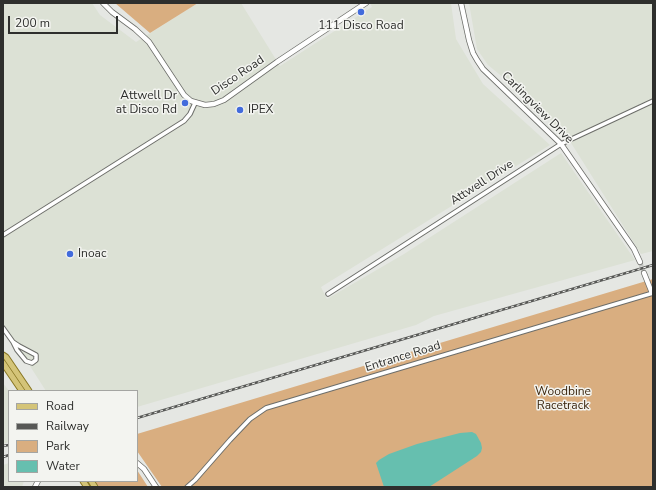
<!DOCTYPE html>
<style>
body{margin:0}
#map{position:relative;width:656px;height:490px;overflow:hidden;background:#e5e7e3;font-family:"Nunito Sans",sans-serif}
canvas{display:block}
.frame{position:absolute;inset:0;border:4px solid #2e2f2d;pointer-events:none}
.legend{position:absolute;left:8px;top:390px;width:130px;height:92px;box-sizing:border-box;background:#f3f4f0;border:1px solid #a4a5a2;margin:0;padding:5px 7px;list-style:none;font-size:12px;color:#2e2f2d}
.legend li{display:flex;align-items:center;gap:8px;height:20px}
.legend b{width:20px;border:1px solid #a4a5a2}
.scale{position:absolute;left:8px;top:16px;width:110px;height:18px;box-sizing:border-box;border:2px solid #2e2f2d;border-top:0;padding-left:5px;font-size:12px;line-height:14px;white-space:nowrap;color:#2e2f2d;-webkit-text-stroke:3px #f3f4f0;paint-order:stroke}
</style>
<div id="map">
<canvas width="656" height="490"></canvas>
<div class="frame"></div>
<ul class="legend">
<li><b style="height:5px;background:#d4c478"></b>Road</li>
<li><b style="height:5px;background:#575856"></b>Railway</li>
<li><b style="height:11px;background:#d9ae80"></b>Park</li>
<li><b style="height:11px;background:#66bfaf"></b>Water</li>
</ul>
<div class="scale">200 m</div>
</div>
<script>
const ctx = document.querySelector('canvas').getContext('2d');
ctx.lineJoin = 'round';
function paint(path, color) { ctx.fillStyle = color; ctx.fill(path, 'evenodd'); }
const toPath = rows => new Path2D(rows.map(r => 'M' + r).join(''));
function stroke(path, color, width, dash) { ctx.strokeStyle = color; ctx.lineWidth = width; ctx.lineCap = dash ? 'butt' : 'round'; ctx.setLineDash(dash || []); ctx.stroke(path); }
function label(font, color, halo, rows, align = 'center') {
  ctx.font = font + ' "Nunito Sans",sans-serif'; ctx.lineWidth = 3; ctx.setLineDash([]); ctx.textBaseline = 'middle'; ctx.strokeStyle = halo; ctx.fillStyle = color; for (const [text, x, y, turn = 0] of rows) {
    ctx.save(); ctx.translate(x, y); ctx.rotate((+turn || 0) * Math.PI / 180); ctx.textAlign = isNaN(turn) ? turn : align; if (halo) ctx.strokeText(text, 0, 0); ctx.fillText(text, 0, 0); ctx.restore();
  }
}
paint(toPath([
 [3,3,92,3,100,15,136,42,198,3,241,3,280,66,372,7,370,3,451,3,456,39,483,84,550,145,321,287,327,299,404,254,561,153,635,260,434,316,416,325,137,407,137,391,46,391,3,324],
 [469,3,653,3,653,251,641,254,566,135,521,92,488,65,477,49],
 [3,383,9,391,9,442,3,444],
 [9,463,9,481,24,481,22,487,3,487,3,465]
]), '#dce1d5');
paint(toPath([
 [115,3,198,3,150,33],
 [653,279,653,487,162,487,137,451,137,434],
 [137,470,148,487,99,487,95,481,137,481]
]), '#d9ae80');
paint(toPath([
 [460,433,472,432,476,434,481,443,482,448,481,452,477,456,429,487,384,487,376,463,379,460,389,454,417,444]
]), '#66bfaf');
stroke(toPath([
 [640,262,644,273]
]), '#c0c2bf', 4.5, [4.5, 2]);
const street = toPath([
 [3,235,184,121,190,114,195,103],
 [328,294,561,144,653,101],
 [3,328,13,342,19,346,36,355,36,360,32,363,26,361,17,350,13,342],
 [187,487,195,480,230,440,250,419,266,408,653,293]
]);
const secondary = toPath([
 [103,3,112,12,135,29,149,42,184,95,191,101,205,105,214,104,224,100,277,62,366,3],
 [461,3,469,40,473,53,477,60,483,69,561,144,634,249,640,262],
 [644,273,652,293],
 [137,463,144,469,156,487],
 [35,487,38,481]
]);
const primary = toPath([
 [3,355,6,357,29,391],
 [3,363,22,391],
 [83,481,87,487],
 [91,481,95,487]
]);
stroke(street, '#6d6e6a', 5.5);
stroke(secondary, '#6d6e6a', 6);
stroke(primary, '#887623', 7);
stroke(street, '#fff', 3.5);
stroke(secondary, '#fff', 4.5);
stroke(primary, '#d4c478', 5);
const rail = toPath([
 [137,418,653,265],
 [3,446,9,445],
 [3,457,9,455]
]);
stroke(rail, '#575856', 2.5);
stroke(rail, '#f3f4f0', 1, [3]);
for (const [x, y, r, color] of [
 [361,12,4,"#426bdc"],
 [185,103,4,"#426bdc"],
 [240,110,4,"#426bdc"],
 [70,254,4,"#426bdc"]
]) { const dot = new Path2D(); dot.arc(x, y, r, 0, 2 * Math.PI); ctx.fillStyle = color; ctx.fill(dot); stroke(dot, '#f3f4f0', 1.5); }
label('12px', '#2e2f2d', '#f3f4f0', [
 ["111 Disco Road",361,26,"center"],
 ["Attwell Dr",177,96,"right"],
 ["at Disco Rd",177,110,"right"],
 ["IPEX",248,110],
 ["Inoac",78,254]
], 'left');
label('12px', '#2e2f2d', '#f3f4f0', [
 ["Disco Road",238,76,-34],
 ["Carlingview Drive",537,108,45],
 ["Attwell Drive",482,183,-33],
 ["Entrance Road",403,357,-17]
]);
label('12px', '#3a250d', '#f3f4f0', [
 ["Woodbine",563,392],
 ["Racetrack",563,406]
]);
</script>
